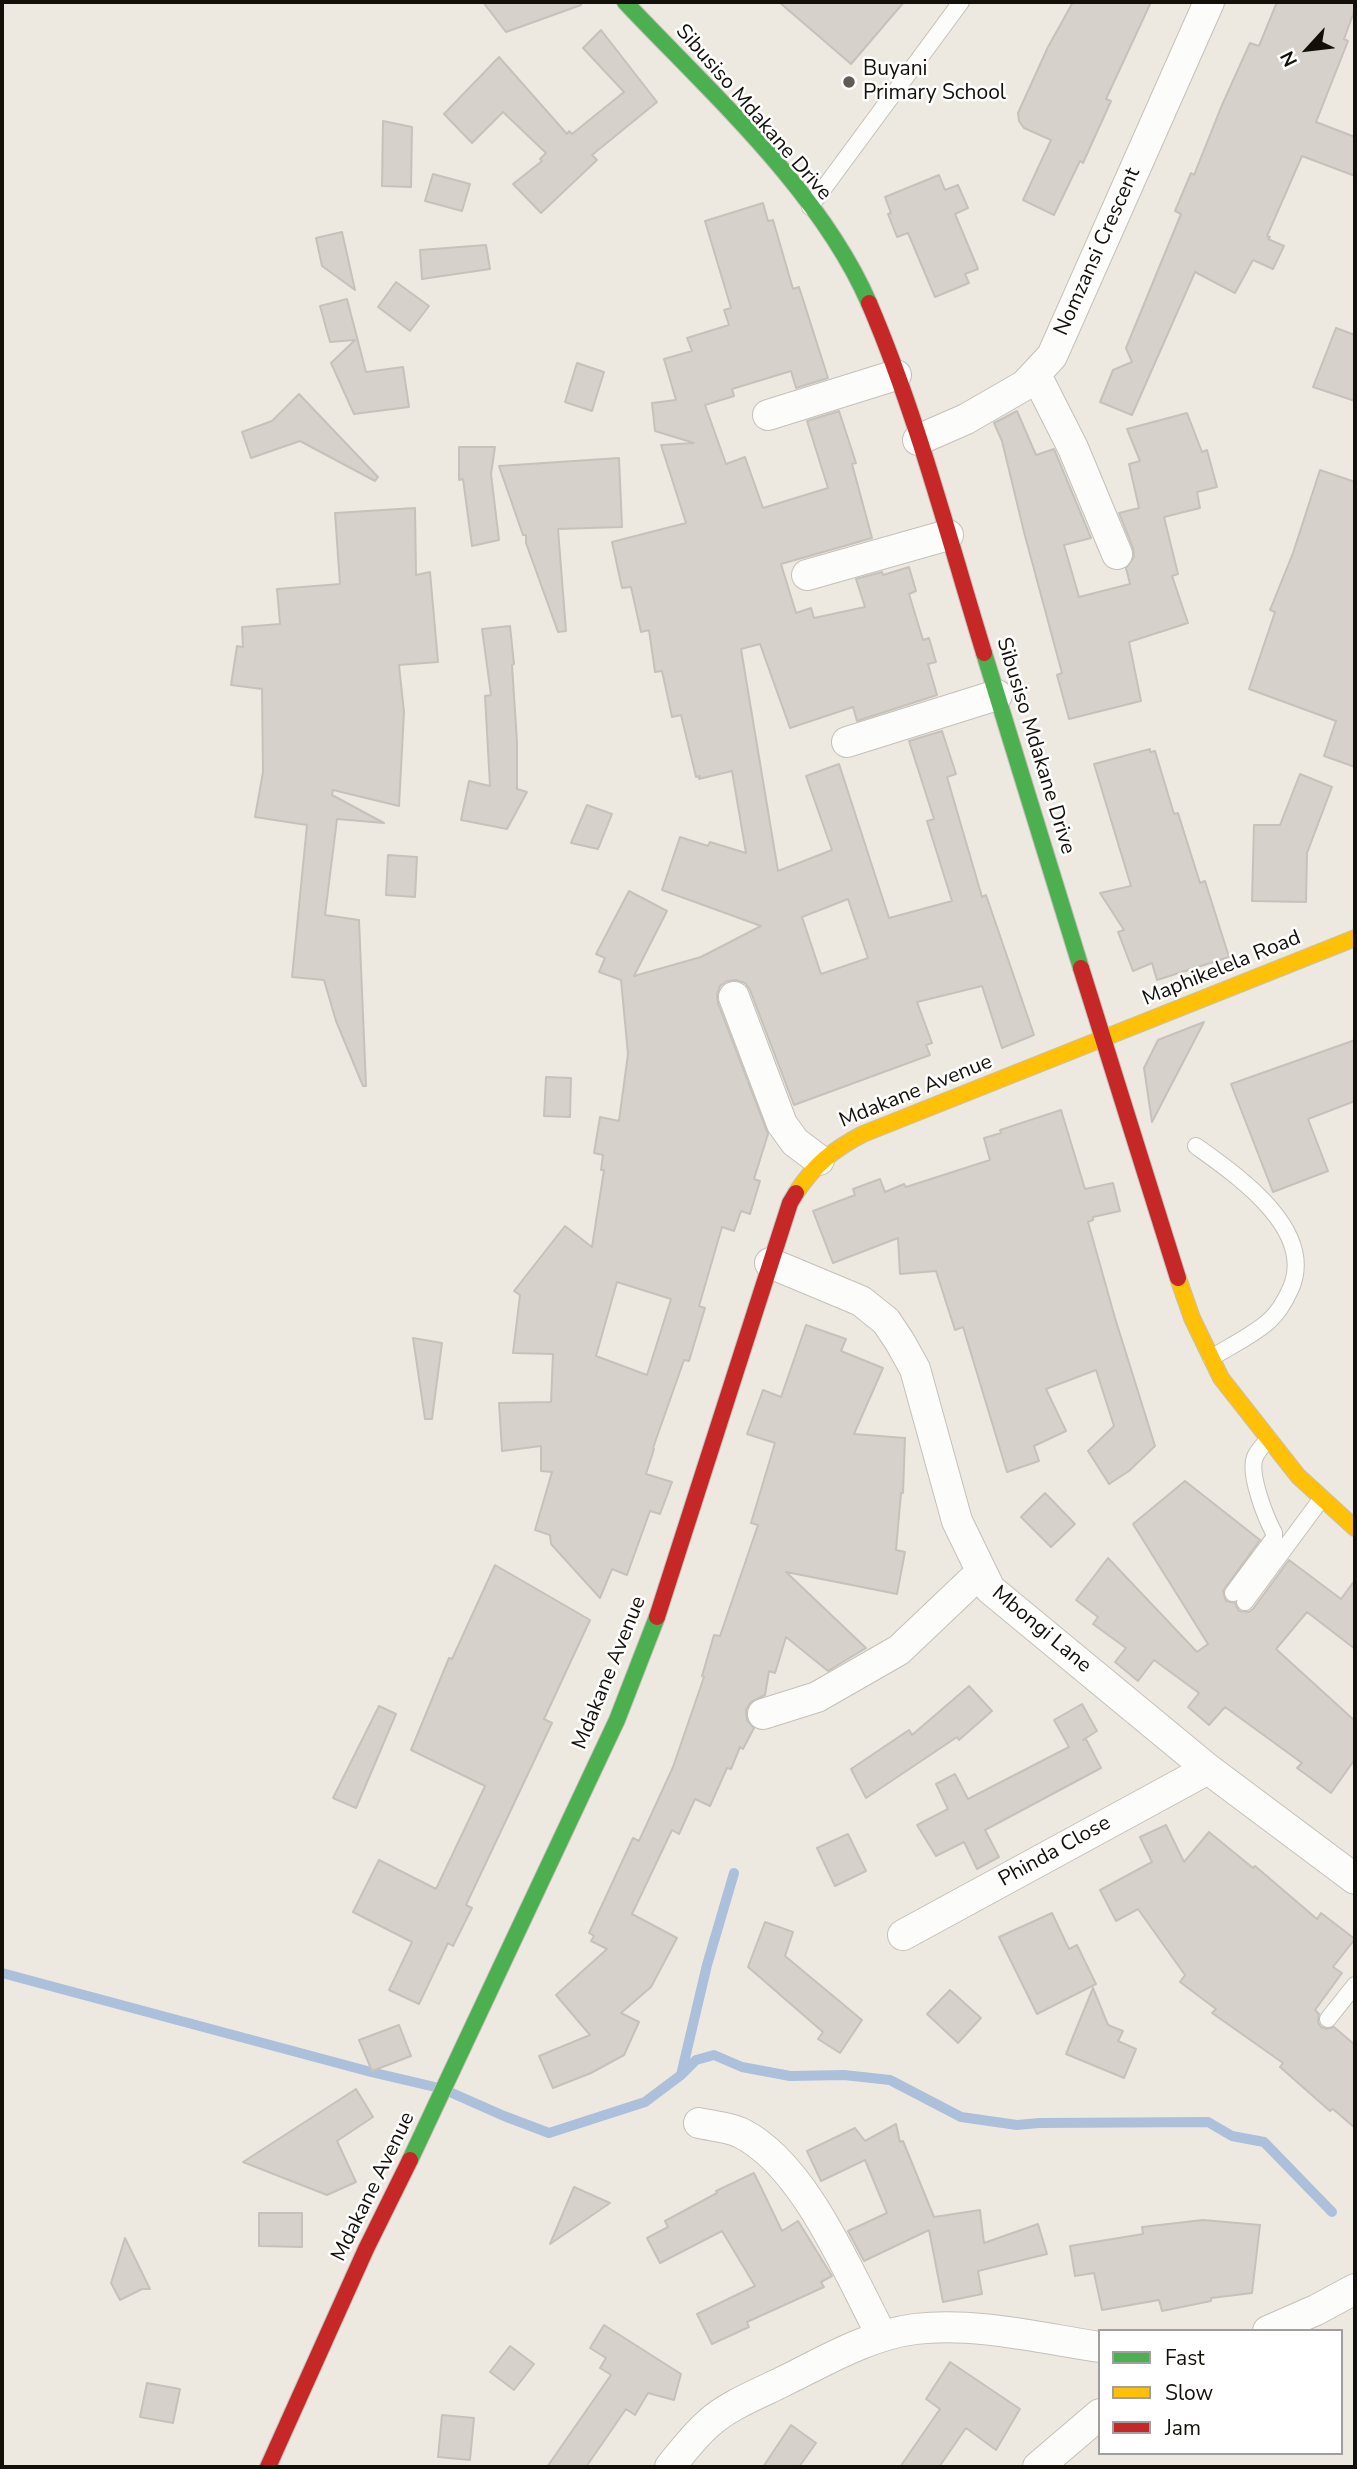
<!DOCTYPE html>
<style>
body{margin:0}
#map{position:relative;width:1357px;height:2469px;overflow:hidden;background:#eee9e0;font-family:"Nunito Sans",sans-serif}
canvas{display:block}
.frame{position:absolute;inset:0;border:4px solid #13100a;pointer-events:none}
.legend{position:absolute;left:1098px;top:2329px;width:245px;height:126px;box-sizing:border-box;background:#fff;border:2px solid #a19f9d;margin:0;padding:9px 12px;list-style:none;font-size:21px;color:#13100a}
.legend li{display:flex;align-items:center;gap:14px;height:35px}
.legend b{width:35px;border:2px solid #a19f9d}
.north{position:absolute;left:1273px;top:14px;width:70px;height:70px;-webkit-text-stroke:5px #fff;paint-order:stroke;rotate:243deg;font-size:19px;font-weight:700;line-height:28px;text-align:center;color:#13100a}
.north::after{content:'';display:block;margin:auto;width:24px;height:32px;background:#13100a;clip-path:polygon(50% 0,100% 100%,50% 72%,0 100%)}
</style>
<div id="map">
<canvas width="1357" height="2469"></canvas>
<div class="frame"></div>
<ul class="legend">
<li><b style="height:9px;background:#4caf50"></b>Fast</li>
<li><b style="height:9px;background:#ffc107"></b>Slow</li>
<li><b style="height:9px;background:#c62828"></b>Jam</li>
</ul>
<div class="north">N</div>
</div>
<script>
const context = document.querySelector('canvas').getContext('2d');
context.lineJoin = 'round';
function strokePath(path, color, width, dash) {
  context.strokeStyle = color;
  context.lineWidth = width;
  context.lineCap = dash ? 'butt' : 'round';
  context.setLineDash(dash || []);
  context.stroke(path);
}
function paint(path, color) {
  context.fillStyle = color;
  context.fill(path, 'evenodd');
}
function label(font, color, halo, rows, align = 'center') {
  context.font = font + ' "Nunito Sans",sans-serif';
  context.lineWidth = 5;
  context.setLineDash([]);
  context.textBaseline = 'middle';
  context.strokeStyle = halo;
  context.fillStyle = color;
  for (const [text, x, y, turn = 0] of rows) {
    context.save();
    context.translate(x, y);
    context.rotate((+turn || 0) * Math.PI / 180);
    context.textAlign = isNaN(turn) ? turn : align;
    if (halo) context.strokeText(text, 0, 0);
    context.fillText(text, 0, 0);
    context.restore();
  }
}
strokePath(new Path2D(`
 M2,1973L371,2072L435,2087
 M681,2075L707,1965L734,1873
 M452,2093L504,2116L549,2133L645,2102L681,2075L696,2060L714,2055L742,2067L790,2076L844,2075L890,2080L961,2117L1017,2125L1039,2123L1208,2122L1232,2136L1264,2142L1332,2212`), '#acc0dc', 10);
const building = new Path2D(`
 M483,2H581V5L506,32Z
 M779,2H904L851,64Z
 M1073,2H1151L1106,99L1111,101L1083,163L1080,161L1054,215L1023,200L1051,140L1024,128L1019,121L1018,113L1048,47Z
 M1277,2H1355V9L1344,39L1348,41L1316,122L1355,137V176L1302,156L1267,236L1270,237L1268,239L1284,246L1273,269L1253,260L1235,293L1195,272L1132,415L1100,402L1113,370L1132,362L1126,348L1181,214L1175,211L1191,173L1194,175L1222,105L1250,43L1259,46Z
 M601,30L657,102L592,155L597,160L541,213L513,184L542,161L540,159L546,153L503,112L472,143L444,114L499,57L567,134L569,131L572,134L624,92L583,48Z
 M383,121L412,127L411,187L382,186Z
 M433,174L470,184L462,211L425,201Z
 M939,175L945,190L958,185L968,208L955,214L978,269L965,274L969,283L935,297L908,233L897,237L888,214L891,213L885,197Z
 M763,203L768,221L773,220L793,289L799,287L828,378L796,388L791,371L732,389L734,396L705,405L726,464L745,457L763,508L828,488L807,421L839,411L856,463L852,464L872,538L781,564L796,613L811,608L814,618L865,607L856,579L882,572L883,575L909,567L916,591L909,594L923,640L929,638L936,662L928,664L937,695L857,721L853,707L790,728L760,644L741,649L778,871L832,850L806,776L839,764L889,918L952,901L927,821L934,819L909,741L942,731L956,774L947,777L982,897L986,895L1034,1035L1002,1048L982,986L917,1002L932,1043L926,1045L930,1055L794,1105L750,990L745,983L736,980L727,981L720,986L717,995L718,1003L768,1134L754,1179L760,1181L750,1214L741,1211L734,1231L722,1227L699,1306L705,1308L689,1361L684,1360L653,1448L654,1449L646,1474L672,1482L660,1514L650,1511L627,1575L612,1569L600,1598L551,1544L550,1535L535,1530L552,1472L541,1471V1446L502,1451L499,1403L551,1402L553,1354L513,1353L520,1295L514,1291L565,1226L592,1247L604,1170H601L603,1155L594,1153L600,1117L619,1121L628,1054L621,980L599,972L605,958L596,954L629,891L667,911L634,976L701,957L761,926L662,890L680,837L708,846L710,842L746,853L732,771L699,779L700,776L696,777L681,715L672,717L662,671L655,672L649,630L641,632L631,587L622,588L612,542L686,523L661,445L694,443L655,431L652,403L676,400L664,359L692,351L687,338L729,325L724,310L731,308L705,221ZM848,899L868,958L821,974L802,917ZM617,1282L671,1299L647,1375L596,1356Z
 M342,232L355,290L322,266L316,238Z
 M486,245L490,269L422,279L420,250Z
 M396,282L429,306L410,331L378,307Z
 M347,299L366,372L403,367L409,407L354,414L331,363L355,340L330,342L320,306Z
 M1336,328L1355,335V401L1313,387Z
 M577,363L604,372L592,411L565,402Z
 M299,394L378,477L375,481L300,441L251,458L242,432L272,421Z
 M1017,411L1036,455L1054,449L1091,538L1064,545L1079,597L1130,584L1126,568L1134,557L1133,548L1119,513L1139,508L1129,464L1140,461L1127,429L1187,413L1202,452L1207,450L1217,487L1197,492L1200,508L1164,517L1178,574L1172,576L1188,623L1129,642L1141,701L1069,719L1057,675L1062,673L1024,532L1002,441L994,423Z
 M459,447H495L491,474L499,540L472,546L463,479L459,480Z
 M619,458L622,527L558,529L566,631L558,632L526,543V535H523L499,466Z
 M1320,470L1355,482V767L1324,756L1336,721L1249,689L1275,612L1270,610L1293,553Z
 M415,508L416,575L430,572L438,662L399,665L404,712L399,806L333,790L332,795L384,823L337,819L325,915L359,920L366,1086H363L336,1021L324,980L292,977L307,825L255,817L263,772L262,689L231,685L237,646L243,647L242,627L280,624L277,589L340,584L335,513Z
 M510,626L514,664L512,665L517,742V789L527,792L507,829L461,820L469,781L490,786L485,696L491,695L482,629Z
 M1150,749V752L1155,751L1174,814L1178,813L1200,883L1205,881L1229,957L1157,980L1152,963L1133,971L1118,932L1124,930L1100,893L1131,886L1094,764Z
 M1300,774L1332,787L1307,853L1306,902L1252,901L1254,825H1280Z
 M587,805L612,814L598,849L571,843Z
 M388,855L417,857L415,897L386,895Z
 M1204,1022L1152,1122L1144,1068L1158,1040Z
 M1355,1040V1101L1308,1119L1328,1171L1273,1192L1231,1084Z
 M546,1077L571,1078L570,1117L544,1116Z
 M1061,1110L1085,1189L1113,1183L1120,1211L1093,1217V1220L1088,1222L1115,1318L1155,1446L1129,1471L1109,1484L1088,1451L1114,1426L1096,1370L1046,1389L1066,1431L1034,1446L1039,1461L1007,1472L963,1327L955,1330L936,1271L900,1274L898,1238L833,1263L813,1211L855,1195L853,1189L880,1179L885,1192L904,1184L906,1187L990,1160L984,1138L1001,1133L1000,1130Z
 M806,1325L846,1339L841,1351L883,1368L854,1434L905,1438L903,1493H901L896,1550L905,1552L897,1594L786,1572L866,1648L828,1671L786,1637L775,1673L769,1671L765,1695L751,1702L746,1710L747,1720L754,1728L743,1749L740,1747L731,1769L727,1768L710,1806L695,1799L679,1834L672,1830L632,1914L677,1938L651,1987L621,2013L639,2022L624,2055L591,2073L553,2088L539,2056L590,2035L556,1995L607,1949L591,1941L594,1936L589,1933L633,1838L639,1841L673,1767L704,1677L702,1676L714,1635L720,1636L758,1525L751,1523L775,1443L747,1434L763,1390L781,1397Z
 M413,1338L442,1343L432,1419H425Z
 M1185,1481L1260,1540L1223,1591L1226,1601L1235,1603L1239,1611L1249,1612L1253,1609L1289,1560L1341,1599L1355,1580V1649L1307,1612L1276,1649L1355,1721V1759L1331,1793L1297,1768L1302,1763L1225,1707L1209,1725L1188,1707L1199,1693L1154,1660L1138,1681L1115,1662L1126,1648L1093,1624L1098,1617L1076,1600L1108,1558L1197,1652L1208,1644L1133,1524Z
 M1045,1493L1075,1524L1051,1547L1021,1517Z
 M495,1565L590,1620L544,1719L552,1723L466,1905L472,1908L453,1946L448,1943L419,2004L389,1990L412,1942L353,1912L379,1860L436,1889L485,1786L411,1750L449,1658L452,1659Z
 M969,1686L992,1711L959,1740L957,1737L866,1798L851,1769L909,1730L912,1735Z
 M1082,1704L1097,1731L1083,1740L1086,1739L1101,1768L985,1830L999,1857L977,1869L964,1842L936,1856L917,1825L948,1809L936,1784L955,1774L968,1799L1069,1747L1054,1720Z
 M379,1706L396,1714L356,1808L333,1798Z
 M1166,1825L1184,1862L1209,1832L1253,1868L1255,1866L1317,1919L1321,1913L1355,1939L1333,1967L1342,1973L1315,2010L1319,2014L1318,2022L1321,2027L1327,2029L1334,2027L1355,2045V2128L1333,2109L1330,2111L1280,2067L1283,2063L1212,2013L1216,2009L1180,1982L1185,1975L1138,1909L1116,1921L1100,1890L1152,1862L1140,1837Z
 M848,1834L866,1871L835,1886L817,1848Z
 M1052,1913L1069,1949L1077,1945L1096,1984L1037,2014L999,1937Z
 M765,1922L793,1932L785,1956L862,2020L840,2053L818,2039L823,2032L748,1967Z
 M1093,1988L1108,2025L1123,2031L1118,2041L1136,2049L1124,2078L1066,2054Z
 M950,1990L981,2018L958,2043L927,2014Z
 M399,2025L411,2056L372,2071L359,2040Z
 M356,2089L373,2117L337,2141L356,2182L327,2195L243,2162Z
 M896,2124L900,2142L903,2141L934,2217L980,2210L984,2243L1038,2224L1047,2254L978,2271L982,2294L943,2302L929,2230L864,2261L848,2231L887,2213L865,2160L821,2181L807,2151L855,2128L865,2141Z
 M754,2173L782,2231L798,2221L832,2276L821,2282L824,2287L747,2322L749,2327L712,2344L697,2314L755,2286L722,2231L660,2263L647,2238L668,2227L665,2221L717,2193L716,2191Z
 M574,2187L610,2203L550,2244Z
 M259,2213H302V2247L259,2246Z
 M1203,2220L1260,2225L1252,2293L1211,2298V2301L1162,2311L1159,2300L1102,2310L1094,2273L1075,2276L1070,2246L1143,2234L1142,2227Z
 M125,2238L150,2289H142L120,2300L111,2283Z
 M604,2325L681,2374L674,2400L648,2393L635,2415L626,2409L586,2467H547L611,2375L600,2368L606,2358L590,2348Z
 M510,2346L534,2364L514,2390L490,2372Z
 M950,2362L1020,2409L996,2450L966,2428L939,2467H900L940,2409L926,2399Z
 M147,2383L180,2389L173,2423L140,2417Z
 M442,2415L474,2418L470,2460L438,2457Z
 M791,2425L816,2443L799,2467H763Z`);
paint(building, '#d6d1ca');
strokePath(building, '#c6c1bb', 2);
const lane = new Path2D(`
 M810,207L961,2
 M1196,1146C1236,1175 1316,1229 1291,1288C1286,1299 1280,1311 1270,1320C1254,1335 1230,1346 1211,1358
 M1233,1593L1274,1538V1533C1266,1518 1248,1474 1255,1457C1258,1450 1264,1444 1269,1439
 M1245,1602L1322,1498
 M1328,2019L1355,1985`);
const street = new Path2D(`
 M1036,375L1073,448L1117,554
 M768,415L896,375
 M918,440L966,419L1025,385L1052,356L1209,2
 M807,575L948,535
 M847,742L997,695
 M734,997L782,1124L795,1142L819,1160
 M770,1263L861,1301L886,1321L900,1342L915,1369L957,1521L990,1589L1208,1769L1355,1879
 M763,1714L817,1697L899,1650L980,1573
 M903,1935L1208,1769
 M699,2123C712,2126 729,2127 741,2133C805,2165 849,2274 882,2336
 M1268,2331L1316,2310L1355,2289
 M670,2467C682,2452 694,2436 709,2423C729,2405 758,2394 782,2382C825,2361 868,2335 915,2329C976,2322 1040,2338 1100,2347
 M1038,2467L1100,2414`);
const fast = new Path2D(`
 M625,2C709,91 820,190 869,303
 M984,653L1081,968
 M410,2160L617,1720L657,1617`);
const slow = new Path2D(`
 M796,1193C814,1165 834,1149 863,1134L1355,938
 M1178,1278L1192,1318L1221,1378L1298,1476L1355,1528`);
const jam = new Path2D(`
 M869,303C917,415 948,536 984,653
 M1081,968L1178,1278
 M657,1617L790,1203L796,1193
 M268,2467L366,2249L410,2160`);
strokePath(lane, '#c4c0b9', 18);
strokePath(street, '#c4c0b9', 32);
strokePath(fast, '#c4c0b9', 18);
strokePath(slow, '#c4c0b9', 18);
strokePath(jam, '#c4c0b9', 18);
strokePath(lane, '#fcfcfa', 16);
strokePath(street, '#fcfcfa', 30);
strokePath(fast, '#4caf50', 16);
strokePath(slow, '#ffc107', 16);
strokePath(jam, '#c62828', 16);
for (const [x, y, r, color] of [
 [849,82,7,"#605c55"]
]) {
  const dot = new Path2D();
  dot.arc(x, y, r, 0, 2 * Math.PI);
  context.fillStyle = color;
  context.fill(dot);
  strokePath(dot, '#fff', 2.5);
}
label('21px', '#13100a', '#fff', [
 ["Buyani",863,70],
 ["Primary School",863,94]
], 'left');
label('21px', '#13100a', '#fff', [
 ["Sibusiso Mdakane Drive",753,113,49],
 ["Nomzansi Crescent",1098,252,-66],
 ["Sibusiso Mdakane Drive",1035,746,73],
 ["Maphikelela Road",1222,969,-22],
 ["Mdakane Avenue",916,1092,-22],
 ["Mbongi Lane",1041,1630,40],
 ["Mdakane Avenue",610,1673,-68],
 ["Phinda Close",1055,1852,-29],
 ["Mdakane Avenue",374,2187,-64]
]);
</script>
